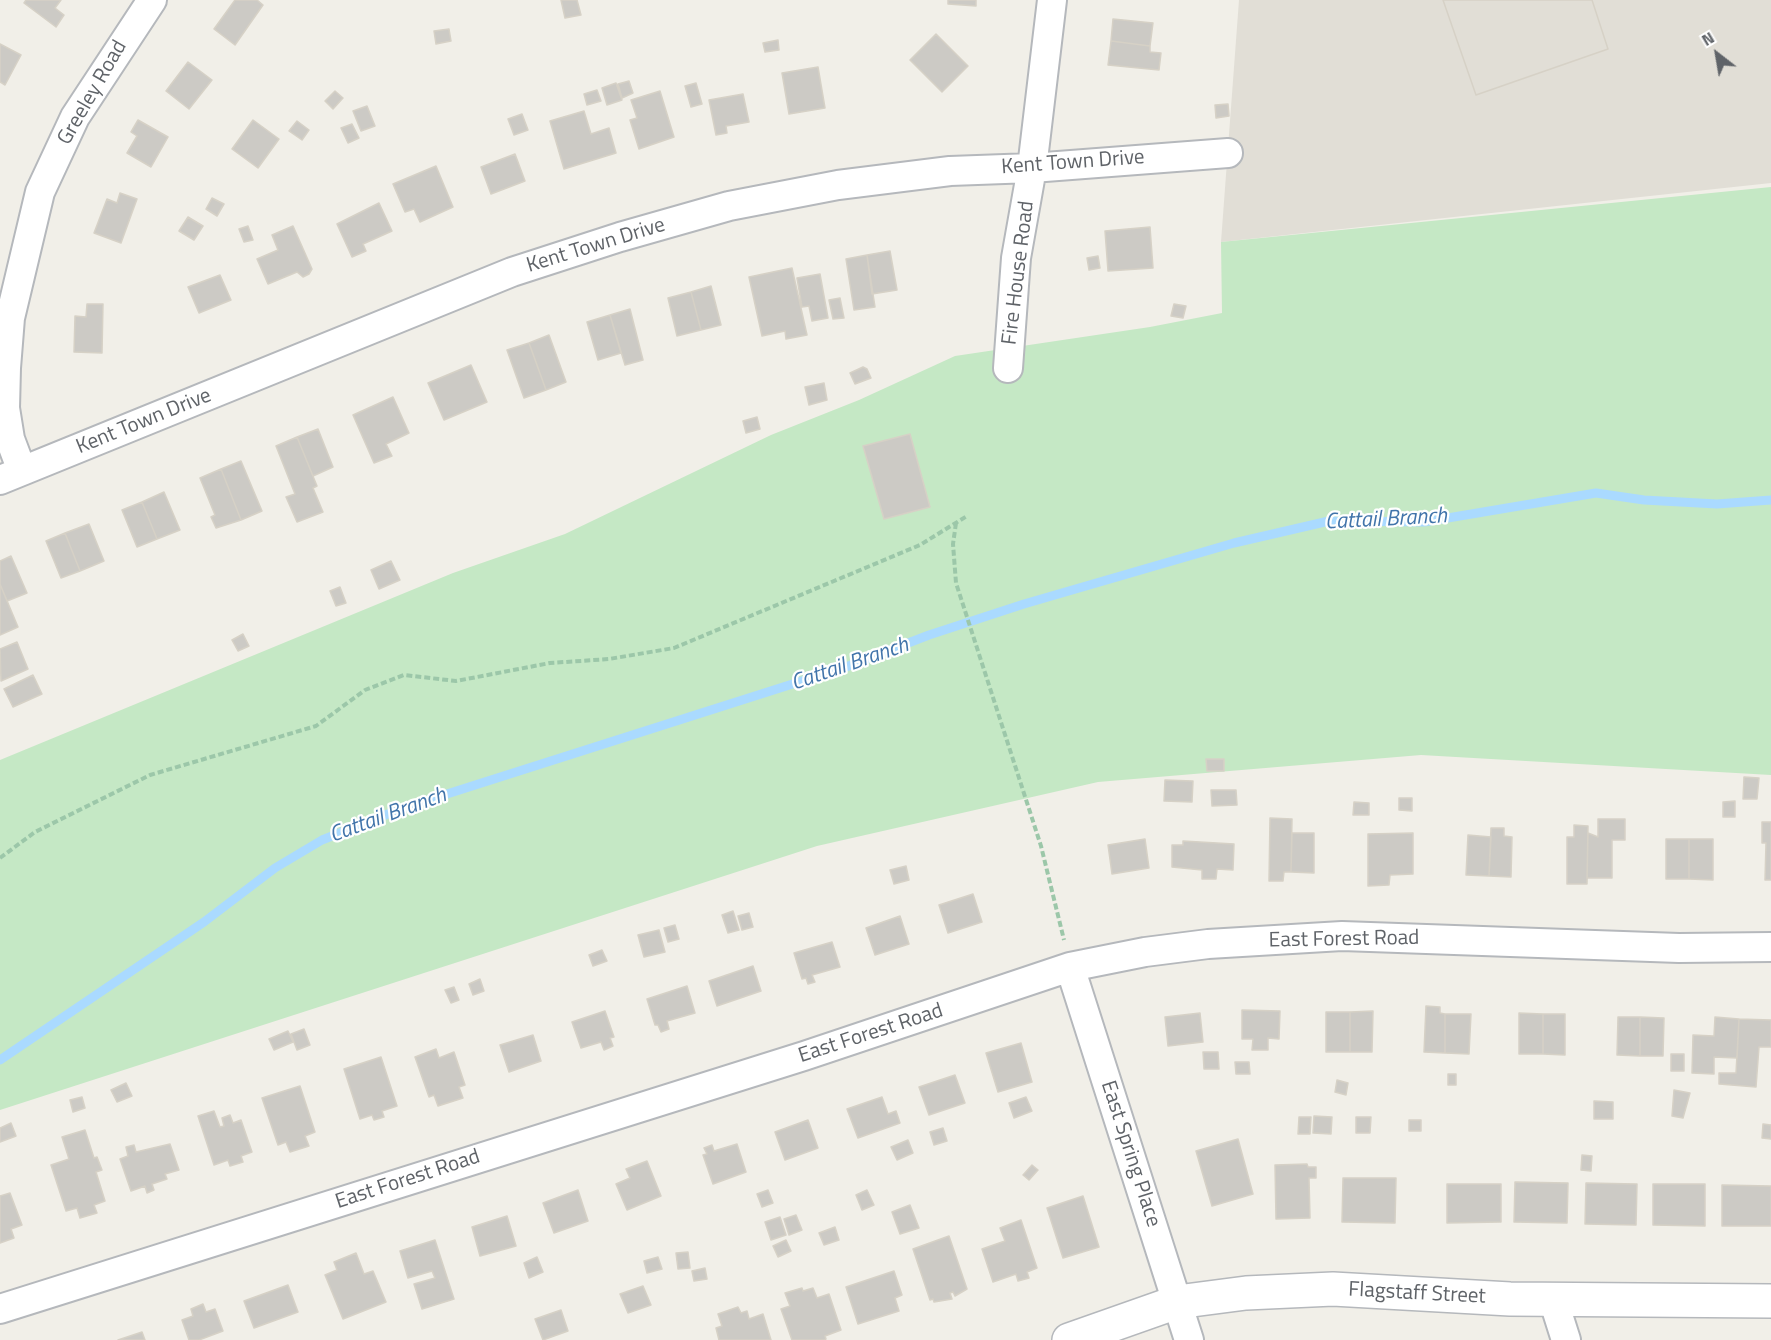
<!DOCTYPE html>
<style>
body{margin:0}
#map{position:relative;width:1771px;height:1340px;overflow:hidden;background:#f1efe8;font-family:"Titillium Web",sans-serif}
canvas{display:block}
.north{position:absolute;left:1687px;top:24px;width:60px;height:60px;-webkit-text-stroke:4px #fff;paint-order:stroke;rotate:329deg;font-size:16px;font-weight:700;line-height:24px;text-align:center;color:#5f6368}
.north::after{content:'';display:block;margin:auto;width:21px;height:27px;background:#5f6368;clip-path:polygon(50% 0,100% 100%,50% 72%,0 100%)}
</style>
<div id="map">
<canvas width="1771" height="1340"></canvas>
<div class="north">N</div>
</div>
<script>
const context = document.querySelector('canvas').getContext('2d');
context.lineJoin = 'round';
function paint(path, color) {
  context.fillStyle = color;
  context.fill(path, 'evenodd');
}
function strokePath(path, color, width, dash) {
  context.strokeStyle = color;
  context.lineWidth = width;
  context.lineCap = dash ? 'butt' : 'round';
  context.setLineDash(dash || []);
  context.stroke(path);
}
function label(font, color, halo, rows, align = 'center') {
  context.font = font + ' "Titillium Web",sans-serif';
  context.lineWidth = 4.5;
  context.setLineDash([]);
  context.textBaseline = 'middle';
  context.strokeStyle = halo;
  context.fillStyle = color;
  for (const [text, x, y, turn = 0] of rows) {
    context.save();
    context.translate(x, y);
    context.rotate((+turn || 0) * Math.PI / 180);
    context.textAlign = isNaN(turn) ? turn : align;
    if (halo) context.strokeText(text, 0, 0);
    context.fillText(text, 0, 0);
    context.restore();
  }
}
paint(new Path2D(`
 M1239,0H1771V183L1221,242Z`), '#e1ded6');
paint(new Path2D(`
 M1771,187V775L1421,755L1098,782L817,846L0,1110V760L453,573L565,534L771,435L859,400L955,356L1150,327L1222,313L1221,242Z`), '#c5e8c5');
strokePath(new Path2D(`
 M0,1060L204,922L275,868L322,840L403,808L846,667L929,635L1024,604L1234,543L1329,521L1424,522L1596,493L1644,500L1717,504L1771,500`), '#aadaff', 9);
const building = new Path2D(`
 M26,0H61L55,8L64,15L56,27L24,3Z
 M235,0H257L263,5L235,45L214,29Z
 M561,0H577L581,15L565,18Z
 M948,0H976V6L948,4Z
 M1443,0H1592L1608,49L1476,95Z
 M1443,0H1592L1608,49L1476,95Z
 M1113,19L1153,23L1150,46L1111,41Z
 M449,29L451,41L436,44L434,31Z
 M936,34L968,66L942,92L910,60Z
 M778,40L779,50L765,52L763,43Z
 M1111,41L1150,46V52L1161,53L1159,70L1108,65Z
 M0,44L21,55L5,85L0,82Z
 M188,62L212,80L189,109L166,91Z
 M818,67L825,108L789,114L782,73Z
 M629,81L633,93L622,98L618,84Z
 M616,83L622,100L607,105L602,88Z
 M696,83L702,104L691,107L685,86Z
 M597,90L601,101L587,105L584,94Z
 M335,91L343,98L333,109L325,101Z
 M660,91L674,137L639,149L630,120L637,118L631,100Z
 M743,94L749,122L726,126L727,133L716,135L709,100Z
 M1228,104L1229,116L1216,118L1215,105Z
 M367,106L375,126L361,131L353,111Z
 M584,111L591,134L609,128L616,153L564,169L550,121Z
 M522,114L528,130L514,135L508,119Z
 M138,120L168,137L151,167L127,153L137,136L131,132Z
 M253,120L279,139L258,168L232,149Z
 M297,121L309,130L302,140L289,131Z
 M352,124L359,138L348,143L341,128Z
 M515,154L525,181L491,194L481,167Z
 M436,166L453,207L420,222L414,209L405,212L393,184Z
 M120,193L137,199L121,243L94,233L107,199L117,203Z
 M212,198L224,204L217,216L206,209Z
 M379,203L392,231L363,244L366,251L352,257L337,224Z
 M188,217L203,226L194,240L179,231Z
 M248,226L253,240L244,242L239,229Z
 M293,226L312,269L309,274L303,277L297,272L268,284L257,259L278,250L272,235Z
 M1150,227L1153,268L1108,271L1105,231Z
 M890,251L897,290L872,294L867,255Z
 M867,255L875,307L854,310L846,259Z
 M1098,256L1100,268L1089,270L1087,258Z
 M792,268L807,335L786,339L785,331L762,336L749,277Z
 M820,274L828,318L812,321L809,306L802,307L797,278Z
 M220,275L231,300L199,313L188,287Z
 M711,286L721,325L701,330L691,292Z
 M691,292L701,330L677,336L668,298Z
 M840,298L844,318L833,319L829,300Z
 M87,304H103L102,353L74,352L75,316L86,317Z
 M1174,304L1186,306L1183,318L1171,316Z
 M630,309L643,360L625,365L610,315Z
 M610,315L621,353L598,360L587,322Z
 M549,335L566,382L546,390L529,343Z
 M529,343L546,390L524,398L507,350Z
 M471,365L487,402L444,420L428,383Z
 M863,367L867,369L871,378L855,384L850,373Z
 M824,383L827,400L809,405L805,387Z
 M393,397L409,433L386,444L392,456L374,463L353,415Z
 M757,417L760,429L746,433L743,421Z
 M318,429L333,467L313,476L297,437Z
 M910,434L930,507L884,519L863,446Z
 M297,437L317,486L313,488L323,512L297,522L286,497L295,494L276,446Z
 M241,461L262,511L241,520L221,469Z
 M221,469L241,520L216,528L211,517L215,515L200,478Z
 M164,492L180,530L157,539L142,502Z
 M142,502L157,539L137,547L122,510Z
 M89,524L104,561L80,571L65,533Z
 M65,533L80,571L61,578L46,541Z
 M11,556L27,593L7,601L0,584V561Z
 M391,561L400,580L379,589L371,570Z
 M0,584L18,627L0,635Z
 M340,587L346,603L336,606L330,591Z
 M243,634L249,646L238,651L232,640Z
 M17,642L28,669L1,681L0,649Z
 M33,675L42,694L13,707L4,689Z
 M1206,759H1224V771H1207Z
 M1744,777L1759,778L1757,799H1743Z
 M1165,780L1193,781L1192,802L1164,801Z
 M1211,790H1236L1237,805L1212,806Z
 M1399,798H1412V811L1399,810Z
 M1735,801V817H1723V802Z
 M1354,802L1369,803V815H1353Z
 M1270,818L1292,819L1291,872H1284L1283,881H1269Z
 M1598,819H1625V840H1612V878H1587L1588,833L1598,837Z
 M1762,822H1771V880H1765L1766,843H1762Z
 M1574,825L1588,826L1587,884H1567V837H1574Z
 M1491,828H1504V836L1512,837L1511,877L1489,876Z
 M1292,833H1314V873L1291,872Z
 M1413,833V874L1390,875L1389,885L1368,886V834Z
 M1468,835L1491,837L1489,876L1466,875Z
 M1145,839L1149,868L1112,874L1108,845Z
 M1666,839H1689V879H1666Z
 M1689,839H1713V880L1689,879Z
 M1183,841L1234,844L1233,870L1217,869L1216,879H1202V870L1172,867V845H1183Z
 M906,866L909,880L894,884L890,870Z
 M973,894L982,922L948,933L939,905Z
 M733,911L739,930L728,933L722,915Z
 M749,913L753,927L742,930L738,916Z
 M900,916L909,944L875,955L866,928Z
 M675,925L679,939L668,942L664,928Z
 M659,930L665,952L644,957L638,935Z
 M832,942L840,967L812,975L815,982L808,984L806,978L802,979L794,953Z
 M602,950L607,961L593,966L589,955Z
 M753,966L761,991L717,1006L709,981Z
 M480,979L484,991L473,995L469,984Z
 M687,986L695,1013L667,1021L669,1029L661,1032L658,1025H655L647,999Z
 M454,987L459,1000L451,1003L445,990Z
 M1426,1006L1440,1007V1013L1445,1014V1053L1424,1052Z
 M1242,1010L1280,1011L1279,1039L1268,1038V1050H1252L1253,1039H1242Z
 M605,1011L614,1037L610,1038L613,1046L604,1050L601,1042L581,1048L572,1022Z
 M1373,1011L1372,1052H1350V1012Z
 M1326,1012H1350V1052H1326Z
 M1200,1013L1203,1042L1168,1046L1165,1017Z
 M1519,1013L1543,1014V1054H1519Z
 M1445,1014H1471L1469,1054L1445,1053Z
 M1543,1014H1565V1055L1543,1054Z
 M1618,1017H1640V1056L1617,1055Z
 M1640,1017L1664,1018L1663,1056H1640Z
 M1715,1017L1739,1019L1737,1058L1714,1057V1074L1692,1073L1693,1035L1714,1036Z
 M1739,1019L1771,1020V1047H1759L1756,1087L1719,1084V1073H1736Z
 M304,1029L310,1045L297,1050L291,1034Z
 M288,1031L293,1042L274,1050L269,1039Z
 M533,1035L541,1061L509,1072L500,1045Z
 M1021,1043L1032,1082L998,1092L986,1053Z
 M436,1049L439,1058L454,1052L465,1085L459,1087L463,1098L438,1106L434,1095L429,1097L415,1057Z
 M1203,1052H1218L1219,1069H1204Z
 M1671,1054H1684V1071H1671Z
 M381,1057L397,1106L382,1111L384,1117L374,1120L372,1115L360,1119L344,1069Z
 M1235,1062H1249L1250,1074H1236Z
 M1448,1074H1456V1085H1448Z
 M955,1075L965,1103L929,1115L919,1087Z
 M1337,1080L1348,1083L1346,1095L1335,1092Z
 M126,1083L132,1096L117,1102L111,1090Z
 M300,1086L315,1132L305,1136L309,1146L290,1152L286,1142L278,1145L262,1098Z
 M1674,1090L1690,1093L1683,1118L1672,1116Z
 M82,1097L85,1108L73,1112L70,1100Z
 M882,1097L888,1114L896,1111L900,1123L858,1138L847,1109Z
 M1026,1097L1032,1111L1014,1118L1009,1103Z
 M1594,1101L1613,1102V1119H1594Z
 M214,1111L220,1127L224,1126L222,1118L230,1115L233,1123L241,1120L252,1152L241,1156L243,1162L230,1166L228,1160L214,1165L198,1116Z
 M1314,1116L1332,1117L1331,1134L1313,1133Z
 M1299,1117H1311L1310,1134H1298Z
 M1356,1117H1371L1370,1133H1356Z
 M808,1120L818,1148L785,1160L775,1132Z
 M1409,1120H1421V1131H1409Z
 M11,1123L16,1136L0,1142V1128Z
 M1763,1124L1771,1125V1139L1762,1138Z
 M943,1128L947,1141L934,1145L930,1132Z
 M85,1130L94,1158L97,1157L102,1170L96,1172L105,1201L94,1205L97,1213L80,1218L77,1208L66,1211L51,1165L69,1159L62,1137Z
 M1238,1139L1253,1194L1212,1206L1196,1151Z
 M908,1140L913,1153L897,1160L891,1147Z
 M170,1144L179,1170L165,1174L167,1179L152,1184L154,1190L147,1193L145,1186L131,1191L120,1159L128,1156L126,1147L134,1145L136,1152Z
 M737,1144L746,1172L713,1184L703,1155L707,1154L704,1148L712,1145L714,1151Z
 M1582,1155L1592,1156L1591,1171L1581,1170Z
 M647,1161L661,1196L627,1210L616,1184L630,1178L626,1169Z
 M1307,1164L1308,1167H1316V1178H1309L1310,1218L1276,1219L1275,1165Z
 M1032,1165L1038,1170L1029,1180L1023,1175Z
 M1343,1178H1396L1395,1223L1342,1222Z
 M1515,1182L1568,1183L1567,1223L1514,1222Z
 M1586,1183L1637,1184L1636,1225L1585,1224Z
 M1447,1184H1501V1222L1447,1223Z
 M1653,1184H1705V1226L1653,1225Z
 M1722,1185L1771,1186V1226H1722Z
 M578,1190L588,1221L554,1233L543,1203Z
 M768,1190L773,1203L762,1207L757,1194Z
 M867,1190L874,1205L862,1210L856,1195Z
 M10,1193L22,1225L11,1229L14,1238L0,1243V1196Z
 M1083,1196L1099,1247L1063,1258L1047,1208Z
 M910,1205L919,1228L900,1234L892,1212Z
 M796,1215L802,1230L789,1235L784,1219Z
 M507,1216L516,1246L480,1256L472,1227Z
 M780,1217L786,1235L771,1240L765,1222Z
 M1021,1220L1037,1268L1027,1272L1029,1278L1018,1281L1016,1274L993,1282L982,1249L1005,1241L1000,1228Z
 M835,1227L839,1240L824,1245L819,1233Z
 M949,1236L967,1289L955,1296L953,1292L950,1293L952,1299L934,1302L933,1299L930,1300L913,1249Z
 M435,1240L454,1299L422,1309L414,1284L435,1278L432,1271L408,1278L400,1251Z
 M786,1240L791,1251L778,1257L773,1246Z
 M688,1252L690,1268L678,1269L676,1253Z
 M356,1253L364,1274L373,1271L386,1302L343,1319L325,1275L337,1270L334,1262Z
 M537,1257L543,1272L529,1278L524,1263Z
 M658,1257L662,1269L647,1273L644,1261Z
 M705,1268L707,1279L694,1281L692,1271Z
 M894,1271L902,1295L895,1298L899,1311L858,1324L846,1287Z
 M288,1285L298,1312L254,1328L244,1301Z
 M643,1286L651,1305L628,1313L620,1294Z
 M802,1288L803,1291L813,1288L817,1298L829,1294L841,1330L825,1336L826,1339L824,1340H792L781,1309L790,1306L785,1293Z
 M203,1304L206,1312L215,1309L223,1331L199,1340H189L182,1320L193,1316L191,1309Z
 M738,1307L741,1313L747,1311L749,1319L763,1314L771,1340H719L716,1328L722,1326L718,1314Z
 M561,1310L568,1331L543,1340L535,1319Z
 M142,1332L145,1340H118Z`);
paint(building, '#cccac5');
strokePath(building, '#d6d1c6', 1.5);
const minor = new Path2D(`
 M1008,368L1016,258L1032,168L1052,0
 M22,471L10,439L5,408L6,368L10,318L40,192L75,117L152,0
 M0,480L512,272L620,237L729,206L838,185L950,171L1032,168L1228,153
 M1070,967L1189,1340
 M1553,1299L1566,1340
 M0,1309L804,1056L1070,967L1145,952L1208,944L1342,936L1679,948L1771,947`);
const tertiary = new Path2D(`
 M1069,1340L1177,1302L1246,1293L1333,1289L1510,1299L1771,1301`);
strokePath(minor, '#b5b8bc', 32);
strokePath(tertiary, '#b5b8bc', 36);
strokePath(new Path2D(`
 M956,523L953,544L956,583L1041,846L1064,940
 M0,858L35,832L150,775L316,726L365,690L404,675L456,681L550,663L609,659L674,648L920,545L967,516`), '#9cc7a9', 4, [6, 3]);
strokePath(minor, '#fff', 28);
strokePath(tertiary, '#fff', 33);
label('21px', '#5f6368', '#fff', [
 ["Greeley Road",93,93,-60],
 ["Kent Town Drive",1073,163,-4],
 ["Kent Town Drive",596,246,-17],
 ["Fire House Road",1019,273,-83],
 ["Kent Town Drive",144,422,-22],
 ["East Forest Road",1344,940,-1],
 ["East Forest Road",871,1034,-18],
 ["East Spring Place",1130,1154,72],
 ["East Forest Road",408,1180,-18],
 ["Flagstaff Street",1417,1294,3]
]);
label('italic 22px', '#4174aa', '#fff', [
 ["Cattail Branch",1386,520,-3],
 ["Cattail Branch",850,665,-19],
 ["Cattail Branch",388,816,-20]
]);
</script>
